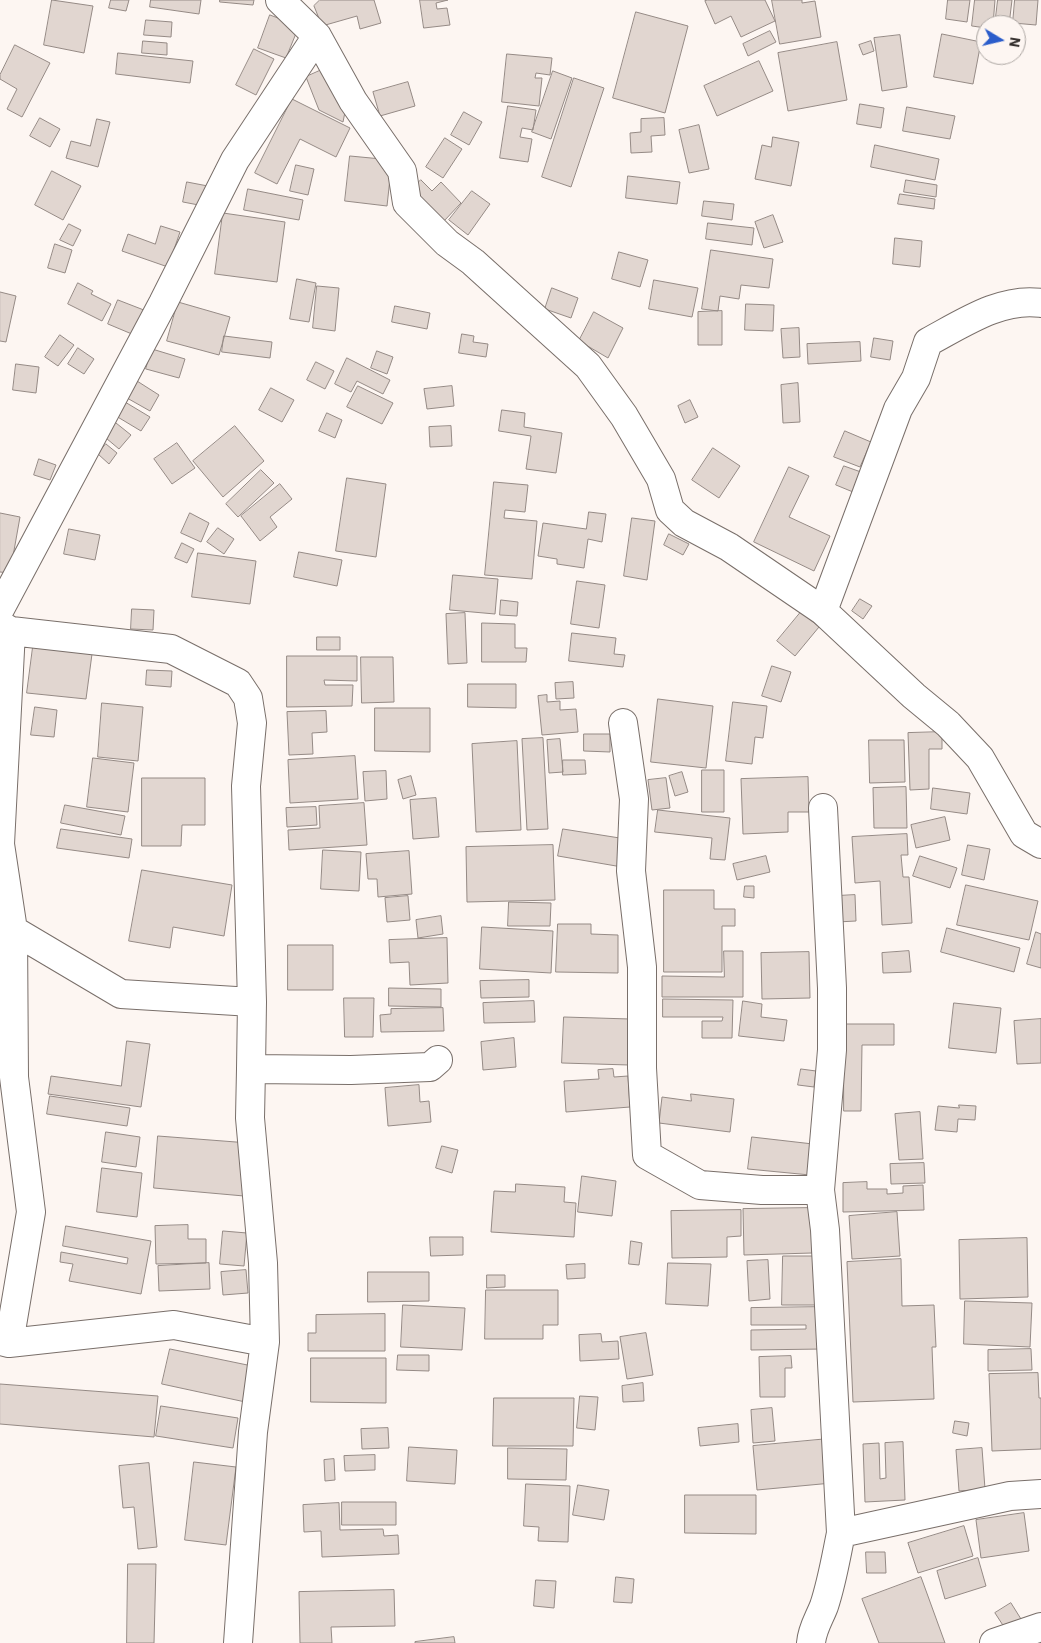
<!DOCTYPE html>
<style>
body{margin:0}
#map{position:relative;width:1041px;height:1643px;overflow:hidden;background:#fdf6f2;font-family:"IBM Plex Sans",sans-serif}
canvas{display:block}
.north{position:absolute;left:976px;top:15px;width:50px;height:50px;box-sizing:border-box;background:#fdf6f2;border:1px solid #aca6a2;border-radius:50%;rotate:99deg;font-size:14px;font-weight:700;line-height:20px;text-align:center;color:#322d2b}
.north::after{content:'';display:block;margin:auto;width:18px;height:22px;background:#2b5dcb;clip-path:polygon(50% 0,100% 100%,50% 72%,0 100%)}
</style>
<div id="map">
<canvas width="1041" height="1643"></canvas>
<div class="north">N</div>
</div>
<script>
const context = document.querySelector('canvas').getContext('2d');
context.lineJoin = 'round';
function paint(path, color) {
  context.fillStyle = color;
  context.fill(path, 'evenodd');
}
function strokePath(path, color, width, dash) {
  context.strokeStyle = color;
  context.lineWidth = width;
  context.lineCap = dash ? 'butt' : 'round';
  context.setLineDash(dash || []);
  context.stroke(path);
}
const building = new Path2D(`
 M52,0L93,6L84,53L44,45Z
 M111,0H129L126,11L109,8Z
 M151,0H201L199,14L150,7Z
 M220,0H254L253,5L220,2Z
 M320,0H374L381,23L360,29L357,16L322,26L314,6Z
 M420,0H448L436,3L437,9L447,8L450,25L424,28Z
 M708,0H765L775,21L741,37L731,16L715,24L705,1Z
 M772,0H802V3L815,1L821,37L780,44Z
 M948,0H970L967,22L946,19Z
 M975,0H995L993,25H986V28L972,26Z
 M998,0H1012L1009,25H995Z
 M1015,0H1038L1036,25L1013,23Z
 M636,12L688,26L665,113L613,98Z
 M270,15L299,26L286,58L258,48Z
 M146,20L172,22L171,37L144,35Z
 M770,31L776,42L748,56L743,44Z
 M942,34L981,42L973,84L934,77Z
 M900,35L907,87L882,91L874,38Z
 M143,41L167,43V55L142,53Z
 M871,41L874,51L863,55L859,45Z
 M837,42L847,100L788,111L778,53Z
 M15,45L50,63L22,117L7,109L17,89L0,79V75Z
 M254,49L274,59L256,95L236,85Z
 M118,53L193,61L190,83L116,74Z
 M507,54L552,58L550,75L536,73L535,78H542L539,106L502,102Z
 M759,61L773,91L717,116L704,86Z
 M326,68L346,107L343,122L319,110L306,77Z
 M553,71L572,78L551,139L532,132Z
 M574,78L604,88L571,187L542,177Z
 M408,82L415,106L380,116L373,92Z
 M292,99L350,128L336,157L300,139L277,184L255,173Z
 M860,104L884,108L881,128L857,124Z
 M508,106L536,110L533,130L522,128L520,137L532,139L528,162L500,158Z
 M907,107L955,116L950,139L903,131Z
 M464,112L482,122L469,145L451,135Z
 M40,118L60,129L50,147L30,136Z
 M664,118L665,135L651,136L652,152L631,153L630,133L641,132V119Z
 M97,119L110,122L98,167L66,158L71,141L90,146Z
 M699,125L709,169L689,173L679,130Z
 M773,137L799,142L791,186L755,179L762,145L771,147Z
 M445,138L462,149L443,178L426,167Z
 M875,145L939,159L935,180L871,167Z
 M350,156L392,160L387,206L345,201Z
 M296,165L314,169L308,195L290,191Z
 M52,171L81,186L63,220L35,205Z
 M628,176L680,182L677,204L626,198Z
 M421,180L432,191L441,182L461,203L444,221L412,189Z
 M906,180L937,185L936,197L904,192Z
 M187,182L213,187L209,207L183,202Z
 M248,189L303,200L299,220L244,210Z
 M472,191L490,204L468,235L449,220Z
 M900,194L935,199L934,209L898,204Z
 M704,201L734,204L732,220L702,216Z
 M223,213L285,222L277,282L215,274Z
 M773,215L783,242L764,248L755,222Z
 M708,223L754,228L752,245L706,239Z
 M69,224L81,230L73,246L60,240Z
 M161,226L180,232L168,267L122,251L128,234L155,244Z
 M895,238L922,241L920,267L893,264Z
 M55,244L72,250L65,273L48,268Z
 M711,250L773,259L769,288L741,285L739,299L720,296L718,311L702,309Z
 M619,252L648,260L640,287L612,279Z
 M297,279L316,283L309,322L290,319Z
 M654,280L698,288L692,317L649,309Z
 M78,283L93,291L91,294L111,304L102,321L68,304Z
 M317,286L339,288L335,331L313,328Z
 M552,288L578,298L571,318L545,309Z
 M0,292L16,296L6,342L0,341Z
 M118,300L149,312L139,337L108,324Z
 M178,302L230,317L219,355L167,341Z
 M746,304L774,305L773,331L745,330Z
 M395,306L430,313L427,329L392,322Z
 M722,311V345H698V312Z
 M594,312L623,328L608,358L579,341Z
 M799,328L800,357L783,358L781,329Z
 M462,334L474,336L473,342L488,344L486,357L459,353Z
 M60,335L74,345L58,366L45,357Z
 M224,336L272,342L270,358L222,352Z
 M874,338L893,341L890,360L871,357Z
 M860,342L861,361L808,364L807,344Z
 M78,348L94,359L84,374L68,364Z
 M152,349L185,359L179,378L146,369Z
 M377,351L393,357L387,374L371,368Z
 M347,358L390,380L383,394L357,381L351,392L335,384Z
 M316,362L334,371L325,389L307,380Z
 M16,364L39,367L36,393L13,390Z
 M137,381L159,395L150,411L127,398Z
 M798,383L800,422L783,423L781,385Z
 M358,386L393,403L382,424L347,407Z
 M452,386L454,406L427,409L424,389Z
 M271,388L294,400L282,422L259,410Z
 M120,399L150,417L141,431L111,413Z
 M690,400L698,417L685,423L678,406Z
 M502,410L525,413L524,427L562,433L556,473L526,469L531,436L499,431Z
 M327,413L342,420L335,438L319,431Z
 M111,419L131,435L119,449L100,433Z
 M235,426L264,461L223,497L193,461Z
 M451,426L452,446L430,447L429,427Z
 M845,431L871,442L860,467L834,457Z
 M177,443L195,468L172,484L154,459Z
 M106,444L117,453L109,464L98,454Z
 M713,448L740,466L719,498L692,480Z
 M39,459L56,465L50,480L34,475Z
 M844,466L861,472L853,492L836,485Z
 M789,467L809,476L789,517L830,536L814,571L754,542Z
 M261,470L274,483L238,517L226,504Z
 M347,478L386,484L376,557L336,551Z
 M494,482L528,485L525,512L505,510L504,518L537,521L532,579L485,575Z
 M280,484L292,499L270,517L277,527L260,541L241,516Z
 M589,512L606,514L602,542L588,539L584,568L557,564V559L538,556L543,523L586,529Z
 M0,513L20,517L10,573L0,572Z
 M190,513L209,523L201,542L181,533Z
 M632,518L655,521L647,580L624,576Z
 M218,528L234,539L224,554L207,542Z
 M69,529L100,535L95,560L64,554Z
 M669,534L689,544L683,555L664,545Z
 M182,543L194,549L187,563L175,558Z
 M299,552L342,560L337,586L294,577Z
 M198,553L256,561L250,604L192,597Z
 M453,575L498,579L495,614L450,610Z
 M577,581L605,585L599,628L571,624Z
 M860,599L872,606L863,619L852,611Z
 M501,600L518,602L517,616L500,615Z
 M132,609L154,610L153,630L131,629Z
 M801,612L819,627L795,656L777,641Z
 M465,613L467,663L448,664L446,614Z
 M482,623L515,624V648H527L526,662H482Z
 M572,633L616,638L614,654L625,655L623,667L569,661Z
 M317,637H340V650H317Z
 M33,647L92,654L86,699L27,693Z
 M287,656H357V681L324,680L325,685H353L352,706L287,707Z
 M361,657H393L394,702L362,703Z
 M772,666L791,672L781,702L762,696Z
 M147,670L172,671L171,687L146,685Z
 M573,682L574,698L556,699L555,683Z
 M468,684H516V708L468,707Z
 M547,695V702L560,701V710L576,709L578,732L542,735L538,696Z
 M658,699L713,706L706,768L651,762Z
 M733,702L767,706L763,738L755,737L752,764L726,761Z
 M102,703L143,707L138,761L98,757Z
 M35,707L57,710L54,737L31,735Z
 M375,708H430V752L375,751Z
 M326,711L327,732L312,733L313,754L289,755L287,712Z
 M942,732V749H929V789L910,790L908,733Z
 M584,734H610V752L584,751Z
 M543,738L548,829L527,830L522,739Z
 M560,739L563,772L549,773L547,740Z
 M869,740H904L905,782L870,783Z
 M517,741L521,830L476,832L472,744Z
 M355,756L358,799L290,803L288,760Z
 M93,758L134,763L128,812L87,807Z
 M563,760H585L586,774L563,775Z
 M702,770H724V812H702Z
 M386,771L387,799L365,801L363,772Z
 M682,772L688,792L675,796L669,776Z
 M411,776L416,795L403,799L398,780Z
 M808,777L809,812H788V832L743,834L741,779Z
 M142,778H205V825H182L181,846H142Z
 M666,778L670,808L652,810L648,780Z
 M906,787L907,828H874L873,788Z
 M933,788L970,793L967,814L931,809Z
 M436,798L439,837L413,839L410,800Z
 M364,803L367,845L289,850L288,830L320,828L319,806Z
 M65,805L125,816L121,835L61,823Z
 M316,807L317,825L287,827L286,808Z
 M658,810L730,818L725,860L710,859L712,838L655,832Z
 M945,817L950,840L916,848L911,825Z
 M61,829L132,839L129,858L57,848Z
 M563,829L626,839L622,867L558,856Z
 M907,834L908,855H901L903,877H909L912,923L882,925L880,881L855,883L852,837Z
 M553,845L555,900L467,902L466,847Z
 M968,845L990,849L984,880L962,875Z
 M323,850L361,852L359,891L321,889Z
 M409,851L412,894L378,897L377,879H368L366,854Z
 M766,856L770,872L737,880L733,864Z
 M920,856L957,868L950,888L913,876Z
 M142,870L232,885L224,936L173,927L170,948L129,941Z
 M966,885L1038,901L1029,940L957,925Z
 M745,886H754V898L744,897Z
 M664,890H714V909H735V926H722V972H664Z
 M855,895L856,921L837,922V896Z
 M408,896L410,920L387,922L385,898Z
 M509,902L551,903L550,926H508Z
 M441,916L443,934L418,938L416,920Z
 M558,924H591V934L618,935V973L556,972Z
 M482,927L553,931L551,973L480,969Z
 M947,928L1020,948L1014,972L941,952Z
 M1036,932L1041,934V968L1027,964Z
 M447,938L448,983L410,985L409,962L390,963L389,940Z
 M288,945H333V990H288Z
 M724,951H743V997H662V976L724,977Z
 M909,951L911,972L883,973L882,953Z
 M809,952L810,998L762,999L761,953Z
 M529,980V997L481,998L480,981Z
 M389,988L441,989V1007L389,1006Z
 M344,998H374L373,1037H345Z
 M663,999L733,1000L732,1038H702V1021H722L723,1017H663Z
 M534,1001L535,1022L484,1023L483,1003Z
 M743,1001L762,1004L761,1017L787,1020L784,1041L739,1036Z
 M954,1003L1001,1008L996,1053L949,1048Z
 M443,1008L444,1031L381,1032L380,1015L391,1014V1009Z
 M564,1017L630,1019L629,1065L562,1063Z
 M1041,1019V1063L1017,1064L1014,1021Z
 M844,1024H894V1045H862L861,1111H844Z
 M514,1038L516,1067L483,1070L481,1042Z
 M127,1041L150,1044L141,1107L48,1094L51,1076L121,1086Z
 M613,1069L614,1077L628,1076L630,1107L566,1112L564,1081L599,1079L598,1070Z
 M801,1069L816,1071L814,1087L798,1085Z
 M419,1085L420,1102L429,1101L431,1122L388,1126L385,1088Z
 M691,1094L734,1099L730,1132L659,1123L662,1097L691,1101Z
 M50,1096L130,1108L127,1126L47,1114Z
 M959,1105L976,1106L975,1120L958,1119L957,1132L935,1130L938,1106L959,1108Z
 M920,1112L923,1159L899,1160L895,1114Z
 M106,1132L140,1137L136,1167L102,1162Z
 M158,1136L249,1143L244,1196L154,1188Z
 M752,1137L813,1144L810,1175L748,1169Z
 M442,1146L458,1150L452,1173L436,1168Z
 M924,1163L925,1183L891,1184L890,1164Z
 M102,1168L142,1173L137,1217L97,1212Z
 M582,1176L616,1181L612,1216L578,1212Z
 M867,1182V1189H887V1194L903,1193V1186L923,1185L924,1210L843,1212V1183Z
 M516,1184L565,1187L564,1202L576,1203L574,1237L491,1232L494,1191L515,1192Z
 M811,1208L812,1253L744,1255L743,1209Z
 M741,1210V1236L727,1237V1257L672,1258L671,1211Z
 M897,1212L900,1256L852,1259L849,1216Z
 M188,1225V1239H206V1263L156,1264L155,1226Z
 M66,1226L151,1241L141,1294L69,1281L73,1264L60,1262L61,1252L127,1264L128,1258L63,1246Z
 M223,1231L247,1233L244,1266L220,1264Z
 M430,1237H463V1255L431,1256Z
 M1027,1238L1028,1297L960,1299L959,1240Z
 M631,1241L642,1243L639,1265L629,1264Z
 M783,1256H818L817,1305H782Z
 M901,1259L902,1306L934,1305L936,1347H932L934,1399L853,1402L847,1262Z
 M768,1260L770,1299L749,1301L747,1261Z
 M209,1263L210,1289L159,1291L158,1266Z
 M668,1263L711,1264L708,1306L666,1304Z
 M585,1264V1278L567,1279L566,1265Z
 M246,1270L248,1293L223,1295L221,1272Z
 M368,1272H429V1301L368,1302Z
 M487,1275H505V1287L487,1288Z
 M486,1290H558V1325H543V1339H485Z
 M965,1301L1032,1303L1030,1347L964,1344Z
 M403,1305L465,1308L462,1350L401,1347Z
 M823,1307V1349L751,1350V1330L806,1329V1325H751V1308Z
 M385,1314V1351H308V1333H316V1315Z
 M646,1333L653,1375L627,1379L620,1337Z
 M601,1334L602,1342L618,1341L619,1359L580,1361L579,1335Z
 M170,1349L257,1367L250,1403L162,1384Z
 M1031,1349L1032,1370L988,1371V1350Z
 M398,1355H429V1371L397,1370Z
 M791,1356L792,1368H785V1397H760L759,1357Z
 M311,1358H386V1403L311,1402Z
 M1038,1373L1039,1398H1041V1449L992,1451L989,1374Z
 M643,1383L644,1401L623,1402L622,1386Z
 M0,1384L158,1396L154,1437L0,1424Z
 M580,1396L598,1397L595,1430L577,1428Z
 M494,1398H574L573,1446H493Z
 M161,1406L238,1418L233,1448L156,1436Z
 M772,1408L775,1441L753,1443L751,1410Z
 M955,1421L969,1423L967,1436L953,1433Z
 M738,1424L739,1442L700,1446L698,1428Z
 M388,1428L389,1448L362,1449L361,1429Z
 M828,1439L832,1483L757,1490L753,1446Z
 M903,1442L905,1500L865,1502L863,1444L879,1443L880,1479L886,1478L885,1443Z
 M409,1447L457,1450L455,1484L407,1481Z
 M508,1448L567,1449L566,1480L508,1479Z
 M982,1448L985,1489L959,1491L956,1450Z
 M375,1455V1470L345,1471L344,1456Z
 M334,1459L335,1480L325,1481L324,1460Z
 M194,1462L236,1467L226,1545L185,1540Z
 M149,1463L157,1547L138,1549L134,1507L123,1508L119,1466Z
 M526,1484L570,1486L568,1542L538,1541L539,1527L524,1526Z
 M578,1485L609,1490L604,1520L573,1515Z
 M685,1495H756V1534L685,1533Z
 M342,1502H396V1525H342Z
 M339,1503L340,1530L383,1529L384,1536L398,1535L399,1554L322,1557L321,1531L304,1532L303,1505Z
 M1024,1513L1029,1551L981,1558L976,1520Z
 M964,1526L973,1556L918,1573L908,1543Z
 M866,1552H885L886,1573H867Z
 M978,1558L986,1586L945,1599L937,1571Z
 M128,1564H156L154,1643H127Z
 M616,1577L634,1579L632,1603L614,1602Z
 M921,1577L945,1643H879L862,1599Z
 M536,1580L556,1581L554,1608L534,1606Z
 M394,1590L395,1626L331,1627L332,1643H300L299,1592Z
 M1011,1603L1021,1619L1006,1630L995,1613Z
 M454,1637L455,1643H415V1642Z`);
paint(building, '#e1d6d0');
strokePath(building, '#958a85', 1);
const street = new Path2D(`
 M280,0L317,36L353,101L402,171L407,203L447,243L473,262L588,366L624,416L661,479L670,510L684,523L729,547L823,611L914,696L948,724L980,758L1024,834L1041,844
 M0,609L163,303L235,160L317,36
 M823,611L898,409L916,378L928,342C962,324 1001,297 1041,303
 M0,625L11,631L0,844L13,930L14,1077L31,1212L9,1343
 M11,631L171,649L238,683L248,698L252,723L246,786L252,1002L251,1069
 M623,723L634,799L631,871L642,967V1068L647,1155L700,1185L762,1190H820
 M13,930L121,994L252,1002
 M0,1341L9,1343L174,1325L265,1342
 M841,1533L1010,1496L1041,1494
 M238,1643L253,1432L265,1342L263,1263L250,1118L251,1069L351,1070L430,1067L438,1060
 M811,1643C812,1629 819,1619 824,1606C832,1582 836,1557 841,1533L825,1230L820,1190L832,1050V988L823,808
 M994,1643L1041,1627`);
strokePath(street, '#796f6a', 30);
strokePath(street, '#fff', 28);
</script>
